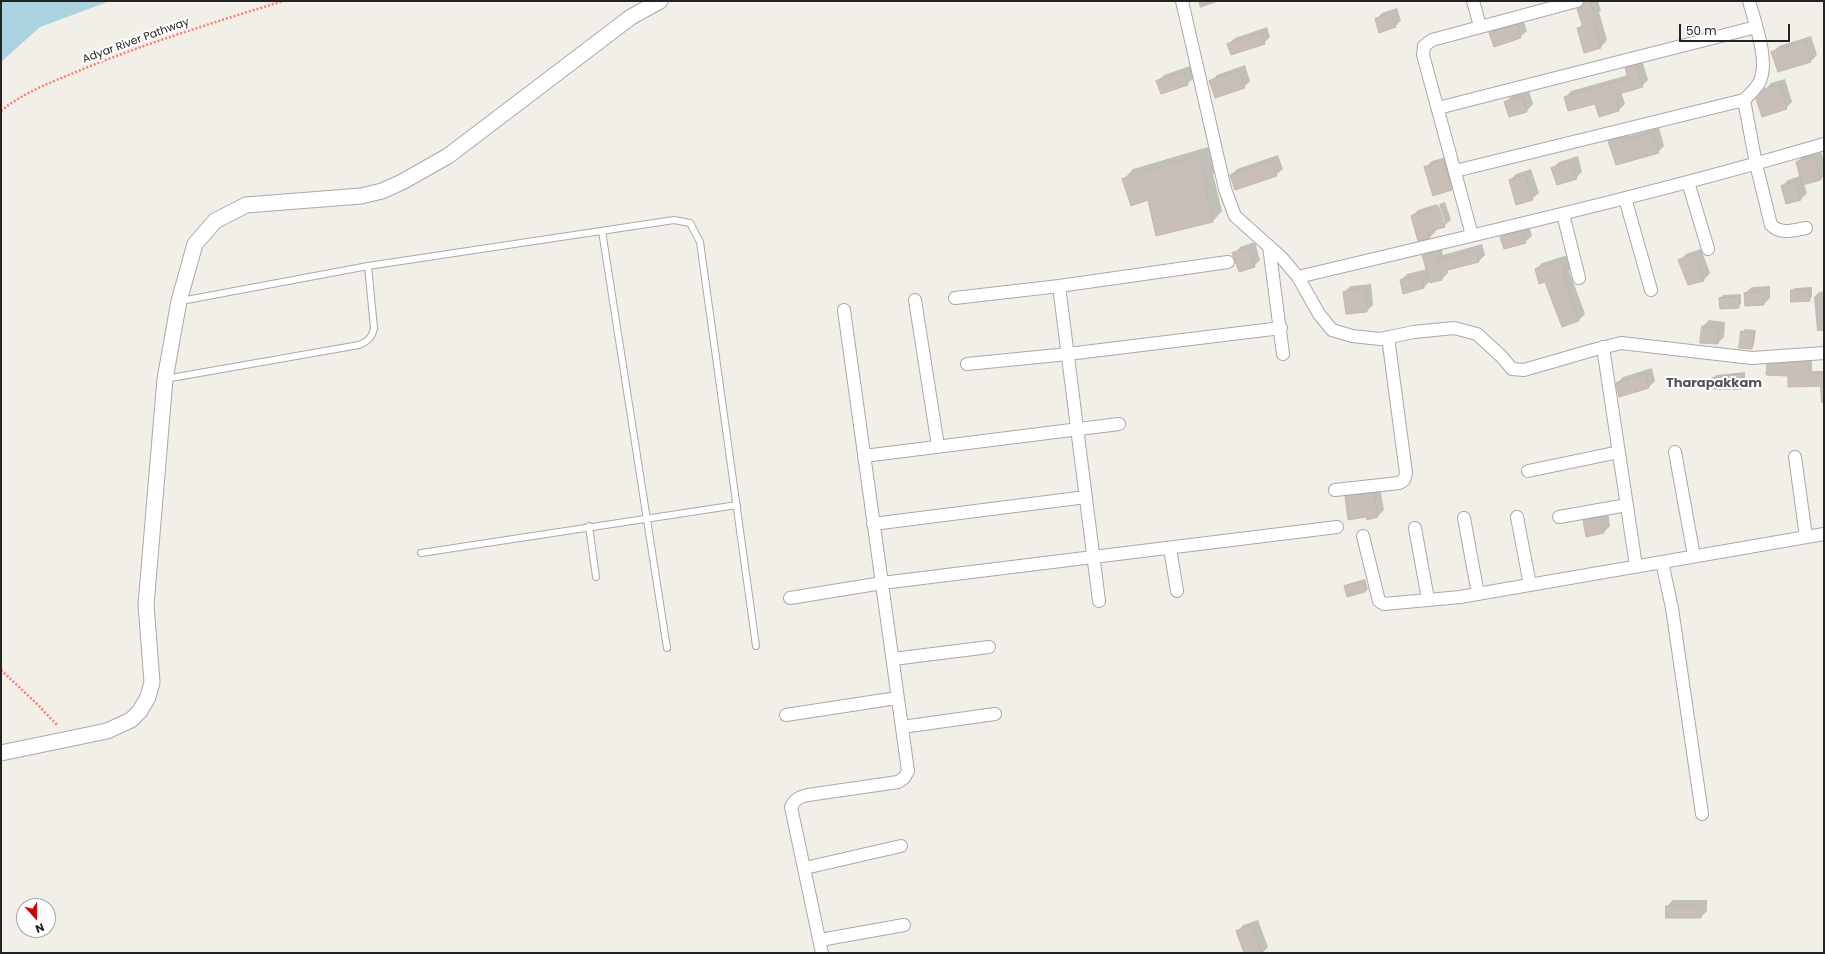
<!DOCTYPE html>
<style>
body{margin:0}
#map{position:relative;width:1825px;height:954px;overflow:hidden;background:#f2efe9;font-family:Poppins,sans-serif}
canvas{display:block}
.frame{position:absolute;inset:0;border:2px solid #222;pointer-events:none}
.north{position:absolute;left:16px;top:898px;width:40px;height:40px;box-sizing:border-box;background:#fff;border:1px solid #a7a7a7;border-radius:50%;rotate:159deg;font-size:11px;font-weight:700;line-height:16px;text-align:center;color:#222}
.north::after{content:'';display:block;margin:auto;width:14px;height:18px;background:#d40000;clip-path:polygon(50% 0,100% 100%,50% 72%,0 100%)}
.scale{position:absolute;left:1679px;top:24px;width:111px;height:18px;box-sizing:border-box;border:2px solid #222;border-top:0;padding-left:5px;font-size:12px;line-height:14px;white-space:nowrap;color:#222;-webkit-text-stroke:3px #fff;paint-order:stroke}
</style>
<div id="map">
<canvas width="1825" height="954"></canvas>
<div class="frame"></div>
<div class="north">N</div>
<div class="scale">50 m</div>
</div>
<script>
const context = document.querySelector('canvas').getContext('2d');
context.lineJoin = 'round';
function paint(path, color) {
  context.fillStyle = color;
  context.fill(path, 'evenodd');
}
function strokePath(path, color, width, dash) {
  context.strokeStyle = color;
  context.lineWidth = width;
  context.lineCap = dash ? 'butt' : 'round';
  context.setLineDash(dash || []);
  context.stroke(path);
}
function label(font, color, halo, rows, align = 'center') {
  context.font = font + ' Poppins,sans-serif';
  context.lineWidth = 4;
  context.setLineDash([]);
  context.textBaseline = 'middle';
  context.strokeStyle = halo;
  context.fillStyle = color;
  for (const [text, x, y, turn = 0] of rows) {
    context.save();
    context.translate(x, y);
    context.rotate((+turn || 0) * Math.PI / 180);
    context.textAlign = isNaN(turn) ? turn : align;
    if (halo) context.strokeText(text, 0, 0);
    context.fillText(text, 0, 0);
    context.restore();
  }
}
paint(new Path2D(`
 M1,1H110L40,27L1,62Z`), '#aad3df');
paint(new Path2D(`
 M1198,1H1219L1200,8Z
 M1587,1H1598L1601,11L1599,12L1607,40L1601,47L1585,52L1578,29L1583,23L1579,9Z
 M1397,8L1401,20L1395,27L1376,19L1382,13Z
 M1523,19L1527,31L1520,37L1490,33L1497,27Z
 M1267,27L1270,37L1264,43L1228,44L1235,38Z
 M1811,36L1817,55L1811,61L1773,52L1779,46Z
 M1642,60L1648,80L1642,86L1621,92L1625,104L1619,110L1600,115L1596,103L1566,97L1571,91L1628,75L1626,68L1632,63Z
 M1245,65L1250,81L1244,87L1211,81L1217,75Z
 M1190,66L1194,78L1187,84L1158,81L1164,75Z
 M1785,79L1792,102L1786,108L1765,90L1771,83Z
 M1529,91L1533,104L1527,111L1509,116L1505,102L1512,96Z
 M1659,127L1664,146L1658,152L1610,141L1616,135L1628,132L1629,136Z
 M1208,147L1216,171L1213,174L1222,211L1213,221L1148,199L1124,179L1133,169Z
 M1821,151L1824,162V176L1821,179L1804,184L1807,193L1801,199L1782,186L1788,180L1800,176L1797,162L1803,156Z
 M1278,155L1283,169L1276,175H1231L1237,169Z
 M1450,156L1458,183L1451,189L1425,168L1432,161Z
 M1578,156L1582,172L1576,178L1553,168L1559,162Z
 M1531,169L1539,193L1532,199L1510,180L1516,174Z
 M1445,202L1451,220L1444,226L1435,229L1436,231L1430,237L1412,216L1418,210L1437,204L1443,223H1445L1439,204Z
 M1529,225L1532,236L1525,242L1502,237L1508,231Z
 M1255,242L1260,260L1254,266L1234,254L1240,247Z
 M1482,244L1485,255L1479,261L1447,269L1448,273L1442,279L1431,282L1430,281L1424,287L1404,292L1401,280L1407,274L1427,269L1423,256L1430,249L1441,247L1443,255Z
 M1701,249L1710,273L1704,280L1689,284L1680,261L1686,254Z
 M1568,255L1572,268L1569,271L1585,314L1579,320L1563,326L1546,281L1536,269L1542,263Z
 M1371,284L1373,305L1367,311L1344,292L1351,286Z
 M1770,286V298L1764,304L1745,293L1752,287Z
 M1812,287V297L1809,300L1792,291L1795,288Z
 M1824,291V331H1817L1814,297L1819,292Z
 M1741,294V304L1738,307L1720,298L1723,295Z
 M1709,320L1725,322L1724,337L1718,343L1702,327Z
 M1745,329L1756,330L1754,345L1751,348L1742,332Z
 M1812,358V371H1824V403H1821L1820,386H1789V375L1768,365L1772,361Z
 M1652,368L1655,381L1649,387L1620,396L1617,383L1623,377Z
 M1745,372V385L1742,388L1713,378L1716,375Z
 M1380,487L1384,510L1378,516L1367,518V516L1346,497L1352,491Z
 M1608,511L1610,526L1604,532L1584,521L1590,514Z
 M1365,579L1368,589L1365,592L1345,587L1348,584Z
 M1673,900H1707V911L1701,917L1667,906Z
 M1258,920L1268,947L1262,953H1245L1237,932L1243,925Z`), '#0003');
const building = new Path2D(`
 M1590,1L1595,18H1593L1601,48L1584,53L1577,28L1583,27L1577,9L1582,7L1584,3Z
 M1391,13L1396,27L1379,33L1375,19Z
 M1517,25L1521,38L1494,47L1489,33Z
 M1261,33L1265,44L1231,55L1227,44Z
 M1805,41L1811,62L1778,72L1771,52Z
 M1636,65L1643,87L1615,95L1619,111L1599,117L1595,104L1568,111L1564,97L1628,78L1625,68Z
 M1239,71L1245,88L1215,98L1209,81Z
 M1184,72L1188,85L1161,94L1156,81Z
 M1779,85L1787,109L1762,117L1756,99L1764,89Z
 M1523,97L1527,112L1509,117L1504,102Z
 M1652,133L1659,153L1616,165L1608,141L1621,138L1622,142Z
 M1198,156L1206,182L1204,183L1213,222L1156,236L1148,200L1131,206L1122,179Z
 M1815,157L1821,180L1802,185L1796,162Z
 M1272,161L1277,176L1235,190L1230,175Z
 M1444,161L1452,190L1433,196L1424,167Z
 M1571,162L1577,179L1557,185L1551,168Z
 M1525,175L1533,200L1516,205L1509,180Z
 M1796,182L1801,200L1786,204L1781,186Z
 M1439,207L1445,227L1428,232L1430,238L1418,241L1411,216Z
 M1523,231L1526,243L1504,249L1500,237Z
 M1248,248L1255,267L1239,272L1232,253Z
 M1476,250L1479,262L1440,272L1442,280L1430,283L1422,255L1434,252L1437,260Z
 M1695,254L1704,281L1688,285L1678,260Z
 M1562,261L1566,275L1563,276L1579,321L1562,327L1545,282L1539,284L1535,269Z
 M1421,275L1424,288L1403,294L1400,280Z
 M1365,289L1367,312L1346,314L1343,292Z
 M1791,290H1809L1810,301L1791,302Z
 M1764,292V305L1745,306L1744,293Z
 M1738,297L1739,308L1720,309L1719,298Z
 M1702,326L1719,329L1718,344L1700,343Z
 M1741,331L1754,333L1752,349L1739,348Z
 M1809,362V374H1824V386L1788,387V376L1766,375L1767,364Z
 M1645,374L1649,388L1619,397L1616,383Z
 M1742,374V389H1713L1712,378Z
 M1374,493L1378,517L1367,520L1366,517L1348,520L1345,496Z
 M1601,517L1604,533L1586,537L1583,520Z
 M1362,582L1365,592L1347,597L1344,586Z
 M1666,906H1701V918H1666Z
 M1251,926L1262,953H1244L1236,931Z`);
paint(building, '#c7bfb8');
strokePath(building, '#c4b6ab', 1);
const service = new Path2D(`
 M602,231L667,648
 M181,301L368,266L674,220L690,223L700,242L756,646
 M165,379L359,345C368,341 372,338 374,328L368,266
 M589,526L596,577
 M421,553L737,505`);
const minor = new Path2D(`
 M1182,1L1225,189L1235,216L1282,258L1298,277L1319,314L1332,330L1352,336L1380,339L1414,332L1454,328L1477,334L1502,357L1512,369L1524,370L1593,350L1621,343L1752,358L1824,353
 M1473,1L1480,26
 M1744,100C1749,95 1757,88 1760,81C1769,60 1755,23 1749,1
 M1438,108L1756,27
 M1455,171L1744,100L1756,164L1771,225C1781,235 1794,230 1806,228
 M1688,182L1708,249
 M1625,198L1651,290
 M1563,214L1579,278
 M1472,235L1423,55L1424,46L1432,40L1577,1
 M1269,246L1283,354
 M1298,277C1474,235 1651,195 1824,144
 M1059,286L1099,601
 M955,298L1059,286L1228,262
 M915,300L938,446
 M1603,347L1636,566
 M967,364L1068,354L1281,328
 M1675,452L1694,556
 M864,456L1119,424
 M1795,457L1806,537
 M1528,471L1619,452
 M1335,490L1399,483L1404,480L1406,473L1388,337
 M1517,517L1530,585
 M1559,517L1627,505
 M1464,518L1478,594
 M873,524L1086,497
 M1415,528L1428,599
 M1363,536L1379,601L1384,604L1460,597L1824,534
 M1170,548L1177,591
 M1662,562L1672,608L1702,814
 M790,598L882,583L1337,527
 M893,659L989,647
 M786,715L897,698
 M902,727L995,714
 M805,868L901,846
 M820,940L904,925
 M822,953L791,807C795,799 799,797 808,795L898,782L904,778L908,771L844,310`);
const tertiary = new Path2D(`
 M1,753L107,731L131,720L140,711L148,697L152,682L146,605L165,379L179,301L195,244L215,221L246,205L361,196L382,191L402,182L448,156L631,17L660,1`);
strokePath(service, '#a9a9a9', 8);
strokePath(minor, '#a9a9a9', 14);
strokePath(tertiary, '#a9a9a9', 17);
strokePath(new Path2D(`
 M1,111C21,94 47,84 71,74C140,45 212,23 283,1
 M1,670L37,704L58,726`), '#fa8072', 2.5, [2, 2]);
strokePath(service, '#fff', 6);
strokePath(minor, '#fff', 12);
strokePath(tertiary, '#fff', 15);
label('11px', '#222', '#fff', [
 ["Adyar River Pathway",136,41,-20]
]);
label('bold 13px', '#555', '#fff', [
 ["Tharapakkam",1714,384]
]);
</script>
